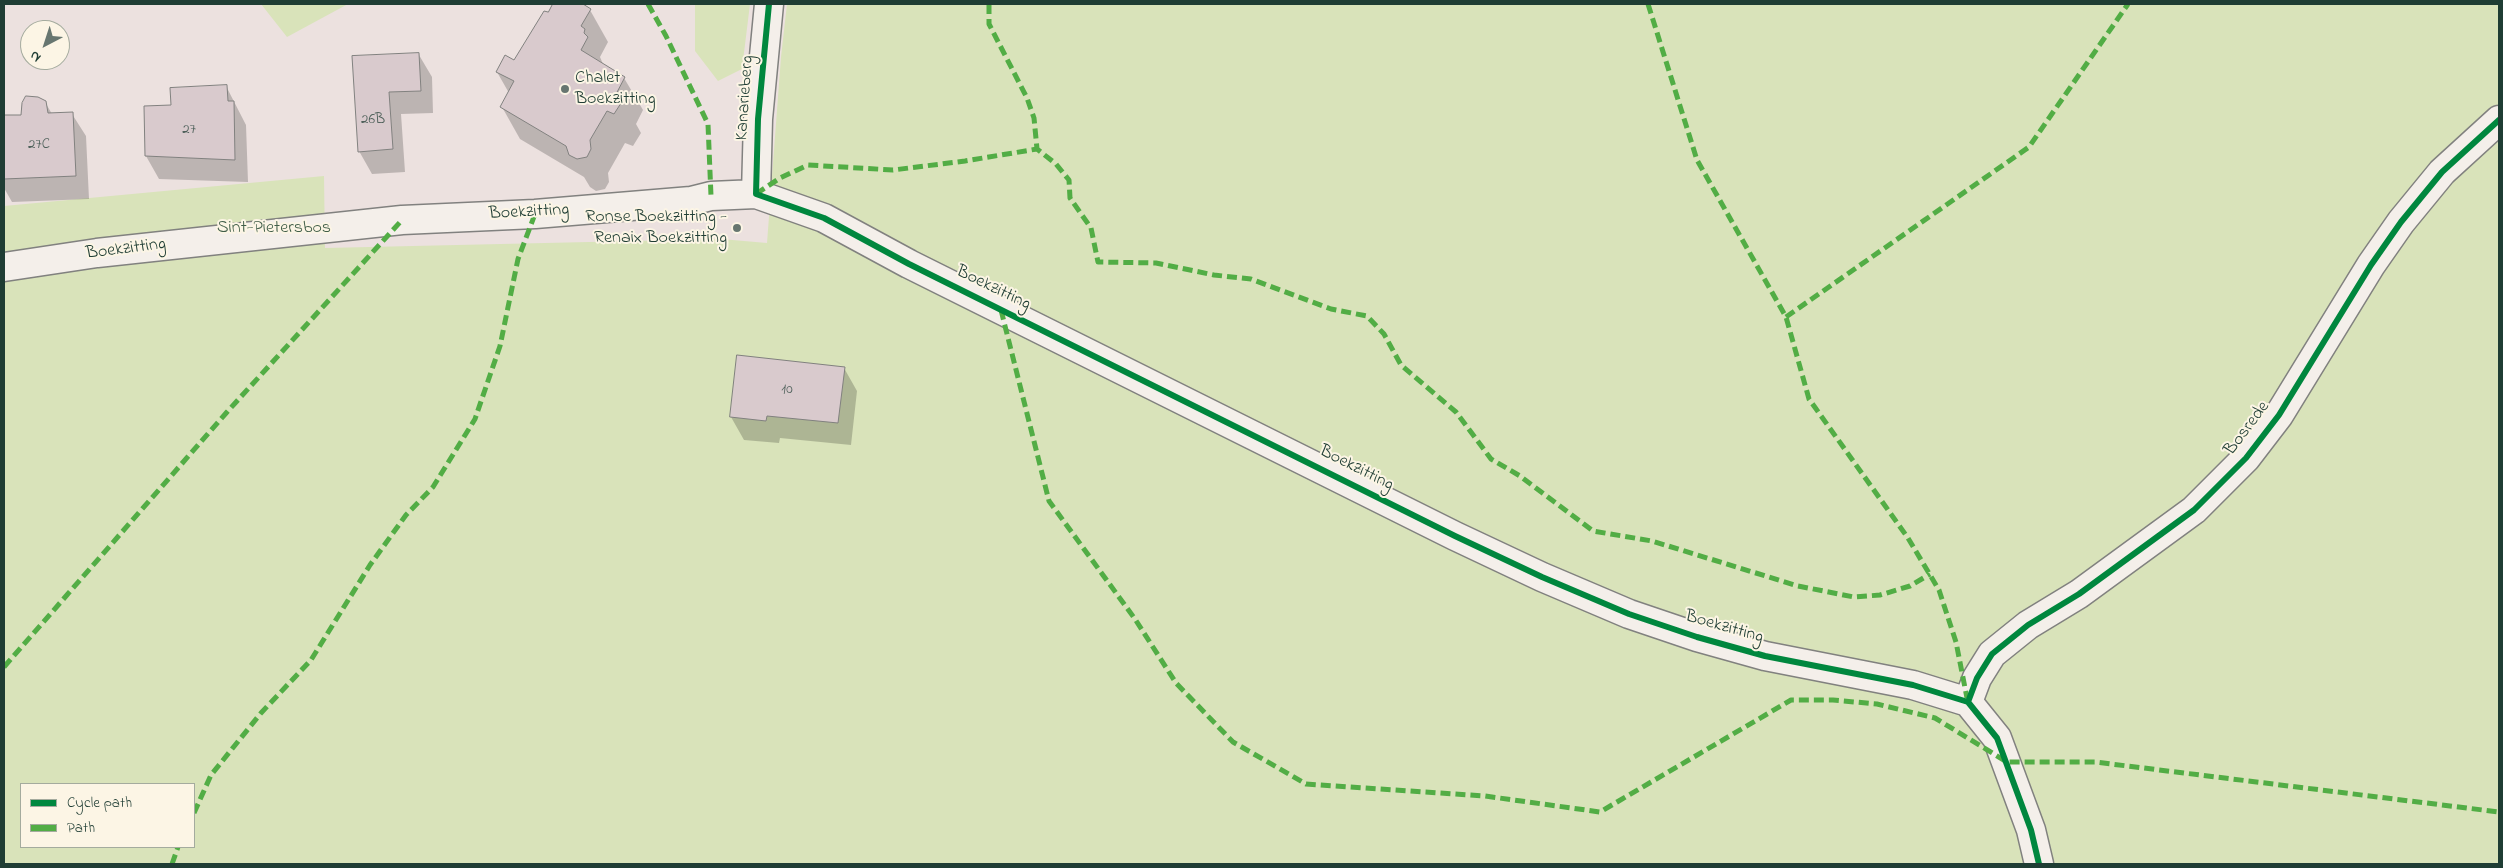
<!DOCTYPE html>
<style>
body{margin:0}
#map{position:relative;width:2503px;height:868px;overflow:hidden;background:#ece1df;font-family:"Indie Flower",sans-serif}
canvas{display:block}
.frame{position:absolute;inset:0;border:5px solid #1f3d34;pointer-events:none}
.legend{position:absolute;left:20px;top:783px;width:175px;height:65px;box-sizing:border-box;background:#fcf5e5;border:1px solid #a4ab9e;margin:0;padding:6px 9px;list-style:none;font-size:15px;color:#1f3d34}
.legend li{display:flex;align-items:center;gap:10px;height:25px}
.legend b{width:25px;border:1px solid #a4ab9e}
.north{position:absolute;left:20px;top:20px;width:50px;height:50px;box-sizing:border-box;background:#fcf5e5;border:1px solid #a4ab9e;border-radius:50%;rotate:220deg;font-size:14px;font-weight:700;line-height:20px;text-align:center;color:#1f3d34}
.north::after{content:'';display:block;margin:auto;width:18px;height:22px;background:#677670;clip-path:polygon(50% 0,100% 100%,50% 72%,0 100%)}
</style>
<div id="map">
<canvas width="2503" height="868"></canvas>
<div class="frame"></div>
<ul class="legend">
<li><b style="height:6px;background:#00873e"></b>Cycle path</li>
<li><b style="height:6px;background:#52ad45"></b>Path</li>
</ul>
<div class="north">N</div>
</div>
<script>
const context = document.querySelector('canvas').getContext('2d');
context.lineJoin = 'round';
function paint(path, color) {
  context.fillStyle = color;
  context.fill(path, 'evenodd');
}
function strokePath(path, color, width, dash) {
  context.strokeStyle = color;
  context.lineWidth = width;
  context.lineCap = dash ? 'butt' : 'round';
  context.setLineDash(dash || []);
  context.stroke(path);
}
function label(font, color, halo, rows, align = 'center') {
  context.font = font + ' "Indie Flower",sans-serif';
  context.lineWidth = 4;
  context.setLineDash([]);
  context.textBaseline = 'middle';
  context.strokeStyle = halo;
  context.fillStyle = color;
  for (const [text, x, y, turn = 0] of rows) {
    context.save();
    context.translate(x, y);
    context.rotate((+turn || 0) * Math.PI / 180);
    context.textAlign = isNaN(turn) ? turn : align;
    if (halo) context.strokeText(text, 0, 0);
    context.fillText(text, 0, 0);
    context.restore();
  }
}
paint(new Path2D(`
 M261,4H348L287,37Z
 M695,4H750L742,69L718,81L695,51Z
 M787,4H2499V864H4V206L324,176L325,248L721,239L767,243L781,57ZM21,784H194V847H21Z`), '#d9e3ba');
paint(new Path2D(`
 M554,4H580L590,10L608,42L600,57L603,64L624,78L643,110L636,124L641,133L633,146L625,143L608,173L609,182L605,189L596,191L590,187L584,177L520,139L502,107L509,93L497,72L514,62Z
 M419,55L432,77L433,113L401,114L405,172L372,174L359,151L353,57Z
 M226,86L246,125L248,182L159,179L146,156L172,106Z
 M45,102L52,114H72L86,136L89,199L12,202L4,188V116H22Z
 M844,368L857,391L851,445L780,438L779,443L744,440L731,417Z`), '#0003');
const building = new Path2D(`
 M553,4H583L591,9L581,26L585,29L584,33L588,37L581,50L625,77L615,96L623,100L614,114L607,111L590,140L591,149L587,157L577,159L569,155L566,146L500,107L514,81L496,72L505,55L514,60L544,11L548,12Z
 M419,53L421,91L389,92L393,149L358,152L352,56Z
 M227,85L228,101H234L235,160L145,156L144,106L171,105L170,88Z
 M26,96L38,97L46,101L48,113L73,112L76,176L4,179V115H21L22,103Z
 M737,355L845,367L838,423L767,416L766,421L730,417Z`);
paint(building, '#d9cacd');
strokePath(building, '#81817f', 1);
const minor = new Path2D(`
 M756,194L758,119L769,4
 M4,267L97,253L402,220L535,214L691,201L711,196L756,194L824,218L909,264L1455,536L1542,577L1629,614L1697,637L1765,656L1913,685L1968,702
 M1968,702L1977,678L1992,654L2028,625L2079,594L2194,510L2246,458L2279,415L2371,265L2401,222L2442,172L2499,120
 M1968,702L1997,738L2031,830L2039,864`);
strokePath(minor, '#81817f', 31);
strokePath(minor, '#f4efea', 28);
strokePath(new Path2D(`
 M648,4L666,36L708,124L711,196
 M989,4V24L1027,98L1034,118L1037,149L1056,164L1069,180L1070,198L1091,228L1098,262L1156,263L1214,275L1251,279L1331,309L1367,316L1384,334L1401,365L1456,412L1491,459L1520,476L1593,531L1652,541L1798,586L1854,597L1880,595L1910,586L1930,574
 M1648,4L1697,160L1786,317L1809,399L1908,538L1939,590L1956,642L1967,698
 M756,194L780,178L808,165L893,170L965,161L1037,149
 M1001,310L1049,501L1135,619L1176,683L1233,742L1306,784L1485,796L1600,812L1791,700H1833L1877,704L1935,718L2007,762H2095L2499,812
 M1786,317L2029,147L2128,4
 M4,667L227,412L402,220
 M194,813L211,775L261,713L311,660L370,565L406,515L433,487L475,419L500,346L518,259L535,214
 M172,864L178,847`), '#52ad45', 5, [10, 5]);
strokePath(new Path2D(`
 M769,4L758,119L756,194L824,218L909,264L1455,536L1542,577L1629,614L1697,637L1765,656L1913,685L1968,702
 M1968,702L1977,678L1992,654L2028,625L2079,594L2194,510L2246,458L2279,415L2371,265L2401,222L2442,172L2499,120
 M1968,702L1997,738L2031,830L2039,864`), '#00873e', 6);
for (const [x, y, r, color] of [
 [565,89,5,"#677670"],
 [737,228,5,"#677670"]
]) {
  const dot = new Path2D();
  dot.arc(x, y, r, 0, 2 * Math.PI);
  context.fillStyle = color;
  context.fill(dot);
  strokePath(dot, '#fcf5e5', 2);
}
label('15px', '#4e605a', null, [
 ["26B",373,121],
 ["27",189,131],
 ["27C",39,146],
 ["10",787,391]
]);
label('18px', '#1f3d34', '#fcf5e5', [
 ["Chalet",575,79],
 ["Boekzitting",575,100],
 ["Ronse Boekzitting -",727,218,"right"],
 ["Renaix Boekzitting",727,239,"right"]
], 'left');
label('18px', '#1f3d34', '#fcf5e5', [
 ["Kanarieberg",746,98,-86],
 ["Boekzitting",529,213,-3],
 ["Boekzitting",126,250,-7],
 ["Boekzitting",993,289,26],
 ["Bosrede",2248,429,-53],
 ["Boekzitting",1356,469,27],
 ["Boekzitting",1724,628,16]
]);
label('18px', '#415e49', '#fcf5e5', [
 ["Sint-Pietersbos",274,229]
]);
</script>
